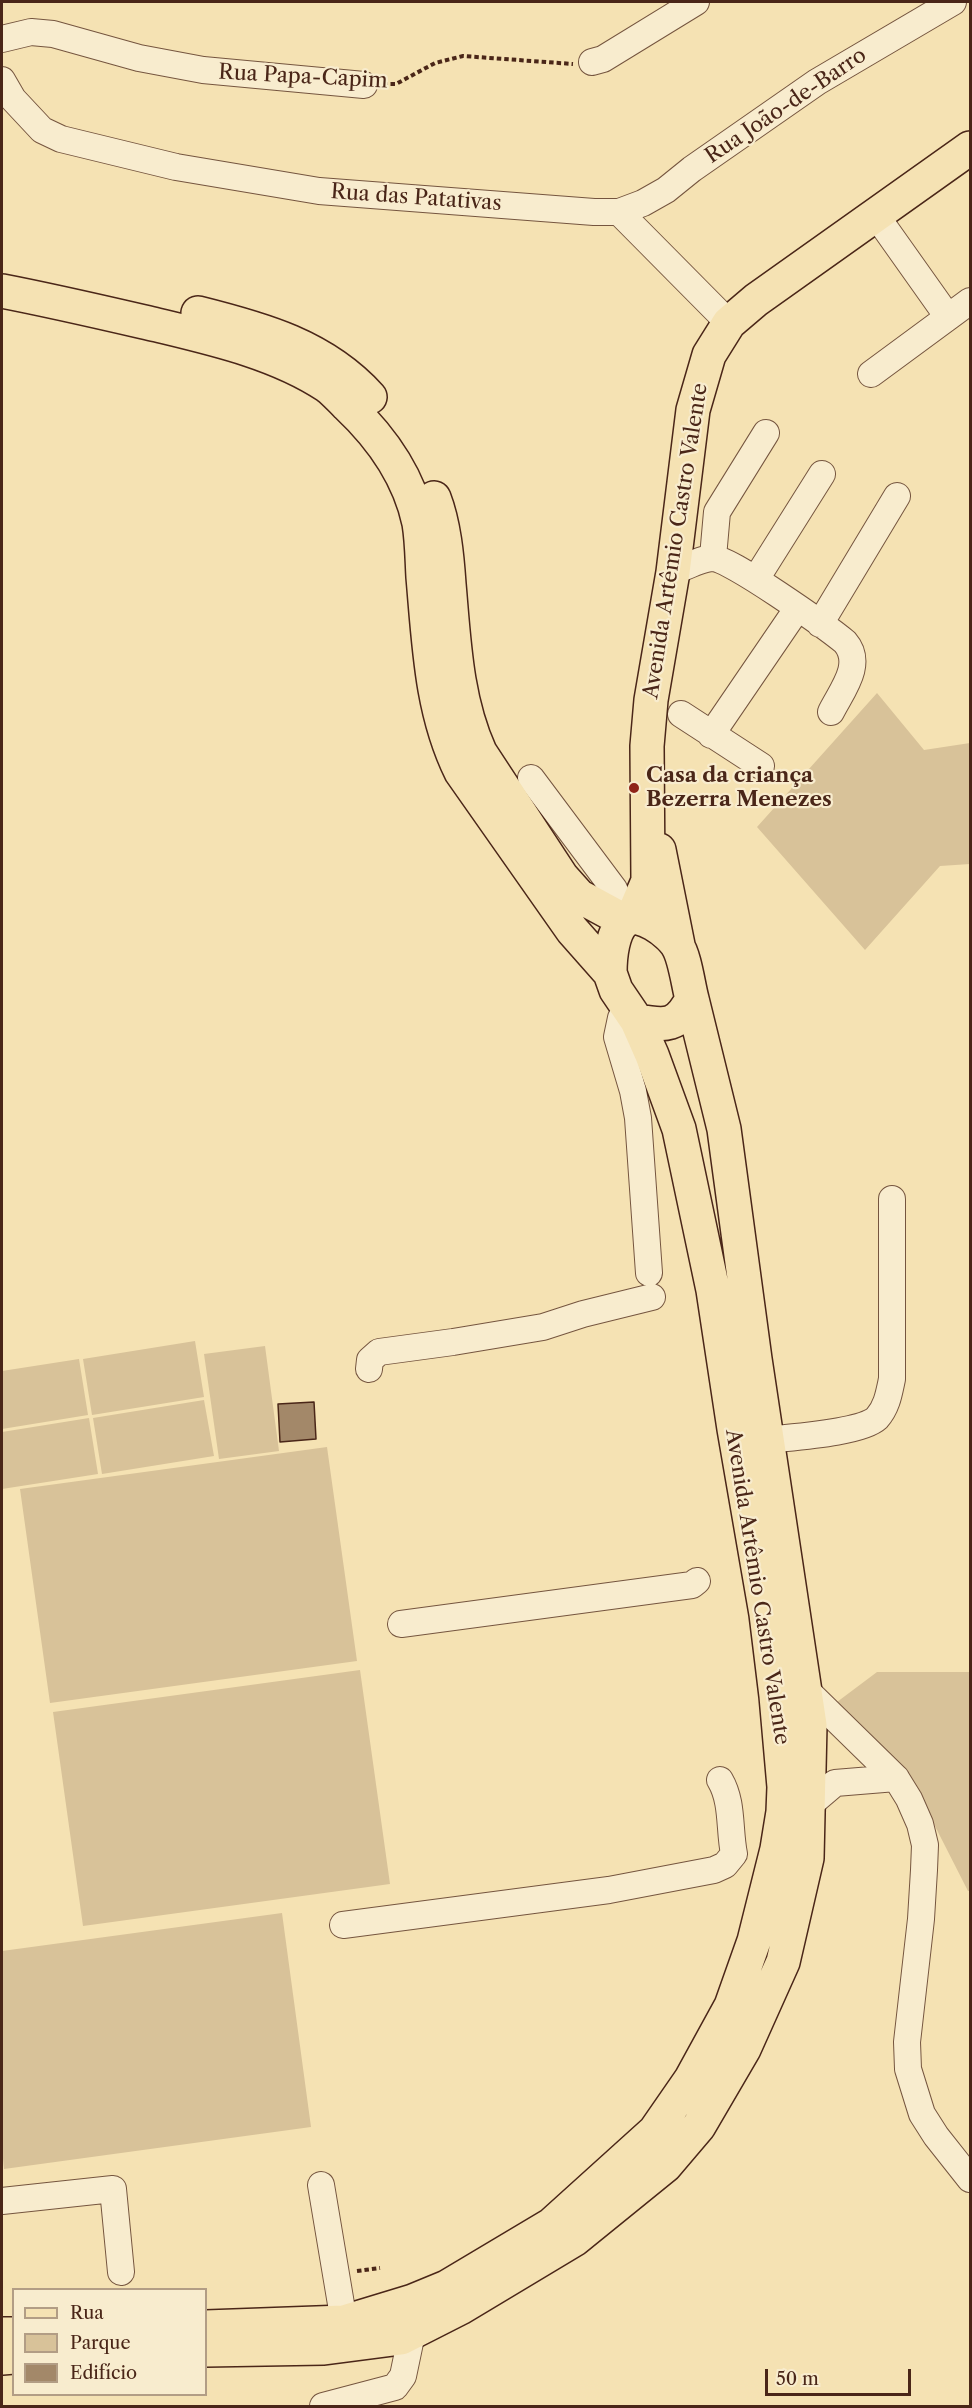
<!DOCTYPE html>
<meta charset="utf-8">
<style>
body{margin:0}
#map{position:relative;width:972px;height:2408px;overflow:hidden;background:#f5e2b3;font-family:"Libre Caslon Text",serif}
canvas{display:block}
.frame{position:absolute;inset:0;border:3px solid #4a2618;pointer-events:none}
.legend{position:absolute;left:12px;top:2288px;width:195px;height:108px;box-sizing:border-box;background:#f8ecce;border:2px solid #b29d85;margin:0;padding:8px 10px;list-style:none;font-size:18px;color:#4a2618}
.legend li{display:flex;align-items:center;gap:12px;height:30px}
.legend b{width:30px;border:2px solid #b29d85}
.scale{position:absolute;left:765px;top:2369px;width:146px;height:27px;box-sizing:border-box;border:3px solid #4a2618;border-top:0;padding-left:8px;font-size:18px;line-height:21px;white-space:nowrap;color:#4a2618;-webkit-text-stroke:4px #f8ecce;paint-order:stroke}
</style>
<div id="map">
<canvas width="972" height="2408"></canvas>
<div class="frame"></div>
<ul class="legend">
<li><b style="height:8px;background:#f5e2b3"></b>Rua</li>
<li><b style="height:16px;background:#d8c299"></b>Parque</li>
<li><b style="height:16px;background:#a38869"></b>Edifício</li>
</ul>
<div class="scale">50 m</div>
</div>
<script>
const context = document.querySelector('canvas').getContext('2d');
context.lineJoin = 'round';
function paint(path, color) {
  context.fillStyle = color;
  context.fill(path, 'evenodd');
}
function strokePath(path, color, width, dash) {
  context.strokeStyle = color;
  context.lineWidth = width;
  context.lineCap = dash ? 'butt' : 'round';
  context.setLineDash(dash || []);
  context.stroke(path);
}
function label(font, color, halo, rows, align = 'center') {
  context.font = font + ' "Libre Caslon Text",serif';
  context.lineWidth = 4.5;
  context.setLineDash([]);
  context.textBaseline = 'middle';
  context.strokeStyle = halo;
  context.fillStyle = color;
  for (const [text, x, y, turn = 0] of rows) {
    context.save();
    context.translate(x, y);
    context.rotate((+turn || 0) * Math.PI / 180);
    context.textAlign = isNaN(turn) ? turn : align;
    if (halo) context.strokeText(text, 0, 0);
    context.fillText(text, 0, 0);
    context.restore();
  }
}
paint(new Path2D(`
 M877,693L924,750L970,743V864L940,866L865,950L757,827Z
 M195,1341L204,1397L92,1415L83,1359Z
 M265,1346L279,1451L219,1459L204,1354Z
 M79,1359L88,1415L2,1429V1371Z
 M204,1400L214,1456L102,1474L93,1418Z
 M89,1418L98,1474L2,1489V1432Z
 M327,1447L357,1661L50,1703L20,1489Z
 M360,1670L390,1884L83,1926L53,1712Z
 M877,1672H970V1891H968L912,1781L837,1702Z
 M282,1913L311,2127L4,2169L2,2148V1951Z`), '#d8c299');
const building = new Path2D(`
 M314,1402L316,1439L280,1442L278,1404Z`);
paint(building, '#a38869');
strokePath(building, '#4a2618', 1.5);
const minor = new Path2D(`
 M2,39L31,32L53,34L139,58L203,70L364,85
 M592,62L603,59L696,2
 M2,80L13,99L42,130L61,139L176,167L319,191L594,212H619L729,323
 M619,212L643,203L666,190L692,169L817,82L953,2
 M875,214L948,317
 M871,374L970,301
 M713,557L717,512L766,433
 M673,572C685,567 700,559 712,558C727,556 828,628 845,642C864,664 842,690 831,712
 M756,579L822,474
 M820,624L897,496
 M681,714L761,766
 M711,735L797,609
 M531,778L614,889L628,919
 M627,1007L621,1018L617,1037L633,1091L638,1118L649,1273
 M369,1369L370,1360L379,1352L453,1342L543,1327L583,1314L652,1297
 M767,1440C791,1437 861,1433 877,1418C887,1407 889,1393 892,1379V1199
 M401,1624L692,1585L697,1581
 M805,1689L896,1778L909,1799L920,1824L925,1845L924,1870L921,1919L907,2042L908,2069L922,2114L936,2136L970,2179
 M808,1806L835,1783L896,1778
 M343,1925L609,1890L714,1870L725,1865L734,1854C729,1829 733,1802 720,1780
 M321,2185L344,2322
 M2,2201L113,2189L121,2272
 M323,2406L395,2387L403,2376L412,2333`);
const major = new Path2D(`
 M2,291C54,301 105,313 157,325C215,339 277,353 327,386C334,391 341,399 347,405C381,437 409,476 419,523C422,541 422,560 423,577C429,645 431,711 461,772L572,930L610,973L616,990L637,1021C667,1026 677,1027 692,999C688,984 685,957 677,945C670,933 639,910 626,920C612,930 610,958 610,973
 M198,313C262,329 324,346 370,397
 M434,498C444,524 447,555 449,584C454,641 456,699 480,752L562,877L579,896L625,921
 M659,850L678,945
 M632,918L648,881L647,746L651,700L673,572L693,410L709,355L729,323L756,300L970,148
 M206,2327L344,2322L413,2301L447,2287L551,2225L655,2131L691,2079L731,2006L754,1941L777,1849L783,1812L784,1787L776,1696L766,1614L734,1429L713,1290L679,1129L652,1055L637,1021
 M2,2334H14
 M206,2350L324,2348L401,2338L460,2308L575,2239L665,2166L699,2126L744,2049L783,1962L807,1858L810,1725L755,1359L724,1129L692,999
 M2,2358L14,2357`);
strokePath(minor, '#75553f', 28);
strokePath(major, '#4a2618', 36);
strokePath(new Path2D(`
 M383,84H396L435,63L463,56L573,64
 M357,2271L380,2268`), '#4a2618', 4, [4.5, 3]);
strokePath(minor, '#f8ecce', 26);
strokePath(major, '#f5e2b3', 33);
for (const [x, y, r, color] of [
 [634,788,6,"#8f2418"]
]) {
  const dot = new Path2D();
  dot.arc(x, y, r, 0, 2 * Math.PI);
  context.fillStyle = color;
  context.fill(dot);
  strokePath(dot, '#f8ecce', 2);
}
label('21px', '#4a2618', '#f8ecce', [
 ["Rua Papa-Capim",303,77,3],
 ["Rua João-de-Barro",786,106,-34],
 ["Rua das Patativas",416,198,4],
 ["Avenida Artêmio Castro Valente",676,541,-81],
 ["Avenida Artêmio Castro Valente",757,1587,81]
]);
label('bold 21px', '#4a2618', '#f8ecce', [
 ["Casa da criança",646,776],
 ["Bezerra Menezes",646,800]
], 'left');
</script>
